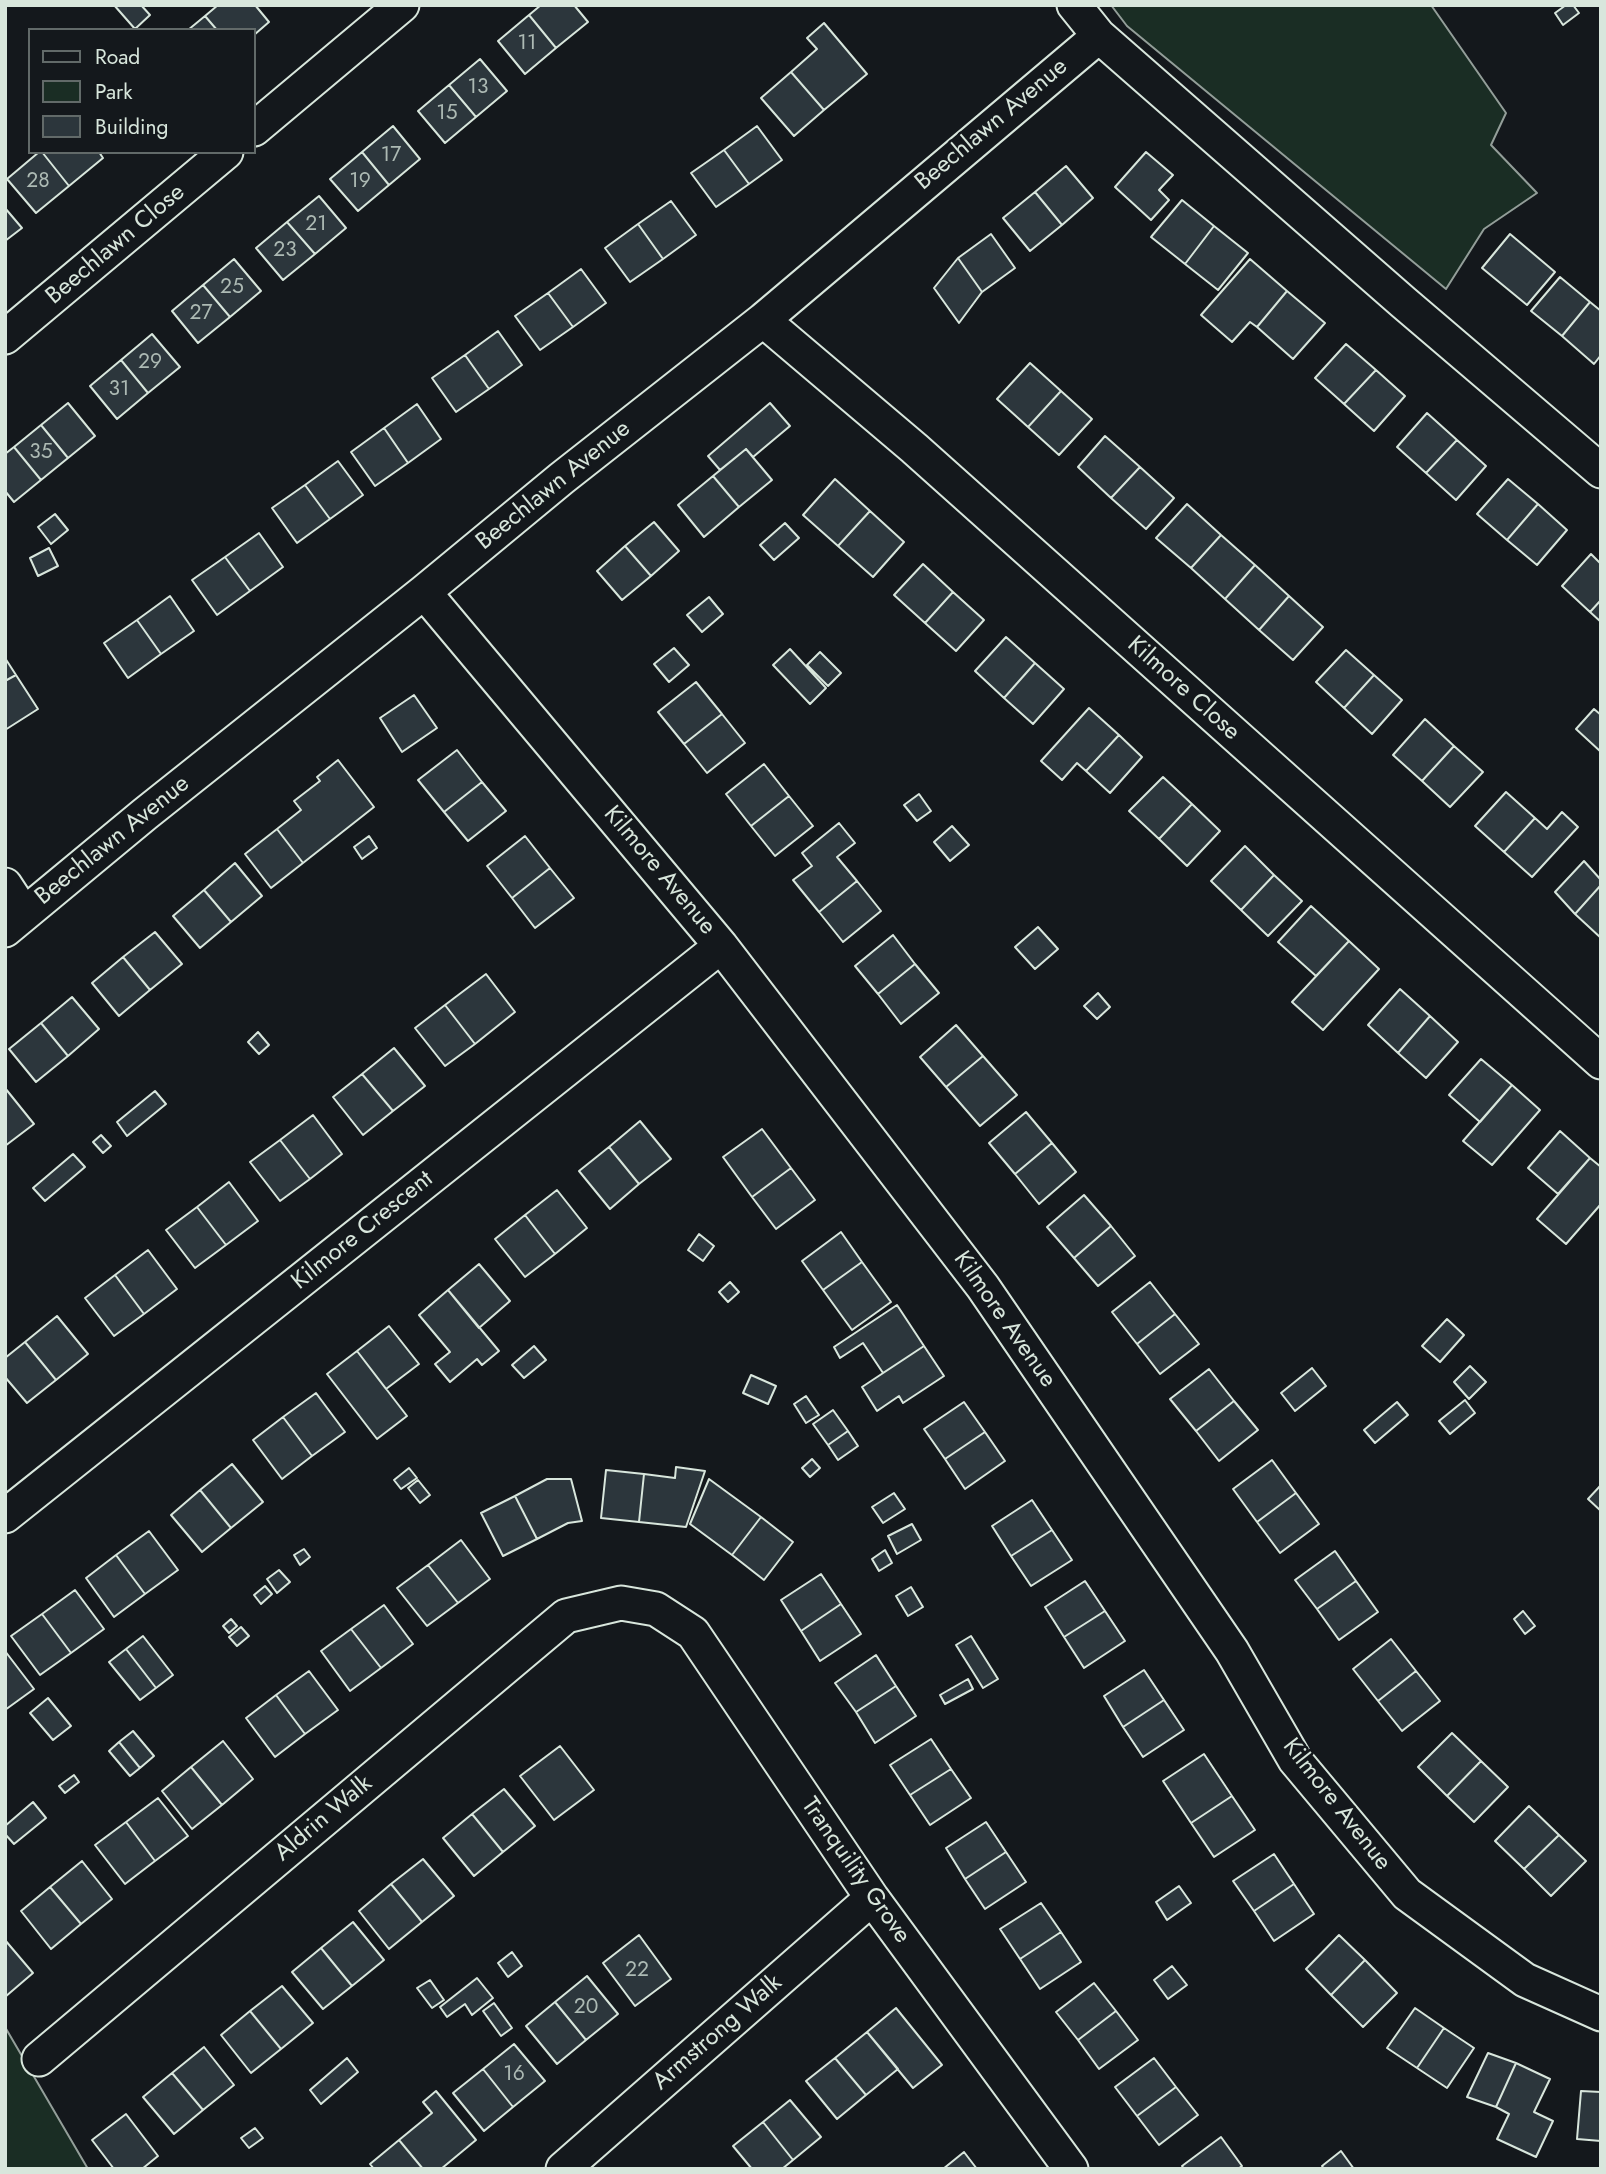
<!DOCTYPE html>
<style>
body{margin:0}
#map{position:relative;width:1606px;height:2174px;overflow:hidden;background:#14181c;font-family:Jost,sans-serif}
canvas{display:block}
.frame{position:absolute;inset:0;border:7px solid #d8e6dc;pointer-events:none}
.legend{position:absolute;left:28px;top:28px;width:228px;height:126px;box-sizing:border-box;background:#14181c;border:2px solid #626a69;margin:0;padding:9px 12px;list-style:none;font-size:21px;color:#d8e6dc}
.legend li{display:flex;align-items:center;gap:14px;height:35px}
.legend b{width:35px;border:2px solid #626a69}
</style>
<div id="map">
<canvas width="1606" height="2174"></canvas>
<div class="frame"></div>
<ul class="legend">
<li><b style="height:9px;background:#14181c"></b>Road</li>
<li><b style="height:19px;background:#1a2d24"></b>Park</li>
<li><b style="height:19px;background:#2c363c"></b>Building</li>
</ul>
</div>
<script>
const context = document.querySelector('canvas').getContext('2d');
context.lineJoin = 'round';
function paint(path, color) {
  context.fillStyle = color;
  context.fill(path, 'evenodd');
}
function strokePath(path, color, width, dash) {
  context.strokeStyle = color;
  context.lineWidth = width;
  context.lineCap = dash ? 'butt' : 'round';
  context.setLineDash(dash || []);
  context.stroke(path);
}
function label(font, color, halo, rows, align = 'center') {
  context.font = font + ' Jost,sans-serif';
  context.lineWidth = 5;
  context.setLineDash([]);
  context.textBaseline = 'middle';
  context.strokeStyle = halo;
  context.fillStyle = color;
  for (const [text, x, y, turn = 0] of rows) {
    context.save();
    context.translate(x, y);
    context.rotate((+turn || 0) * Math.PI / 180);
    context.textAlign = isNaN(turn) ? turn : align;
    if (halo) context.strokeText(text, 0, 0);
    context.fillText(text, 0, 0);
    context.restore();
  }
}
const green = new Path2D(`
 M1111,5H1431L1506,113L1491,145L1537,193L1484,229L1446,289L1127,26Z
 M5,2027L88,2169H5Z`);
paint(green, '#1a2d24');
strokePath(green, '#939e99', 2);
const building = new Path2D(`
 M114,5H141L150,15L135,29Z
 M218,5H255L269,22L254,35V30H217L205,16Z
 M541,5H574L588,22L556,48L529,15Z
 M1566,5H1573L1579,13L1563,25L1555,13Z
 M529,15L556,48L525,74L498,41Z
 M205,16L217,30H188Z
 M824,23L867,74L824,110L791,72L817,49L807,38Z
 M480,59L507,91L476,117L449,85Z
 M791,72L824,110L794,136L761,98Z
 M449,85L476,117L445,143L418,111Z
 M393,126L420,159L389,185L362,152Z
 M757,126L782,160L749,184L724,150Z
 M724,150L749,184L716,207L691,173Z
 M39,152H42L69,186L36,213L7,179Z
 M42,152H99L103,158L69,186Z
 M362,152L389,185L358,211L330,179Z
 M1146,152L1173,175L1159,190L1169,200L1151,220L1115,187Z
 M1066,166L1093,198L1062,225L1035,192Z
 M1035,192L1062,225L1030,251L1003,218Z
 M319,196L346,228L315,254L287,222Z
 M1182,200L1214,226L1185,264L1151,237Z
 M671,201L696,235L663,259L638,224Z
 M5,208L22,228L5,241Z
 M287,222L315,254L283,280L256,248Z
 M638,224L663,259L630,282L605,248Z
 M1214,226L1248,253L1218,290L1185,264Z
 M991,234L1015,268L982,292L958,258Z
 M1510,234L1555,272L1527,305L1482,268Z
 M958,258L982,292L959,323L934,288Z
 M234,259L261,291L230,317L203,285Z
 M1250,259L1287,291L1257,327L1250,322L1232,342L1201,315Z
 M581,269L606,303L573,327L548,293Z
 M1560,277L1590,302L1562,336L1531,311Z
 M203,285L230,317L198,343L172,311Z
 M1287,291L1325,323L1293,359L1257,327Z
 M548,293L573,327L540,350L515,316Z
 M1590,302L1601,311V355L1594,364L1562,336Z
 M498,331L522,365L489,389L465,355Z
 M152,334L180,367L148,393L121,360Z
 M1346,344L1376,370L1344,404L1315,378Z
 M465,355L489,389L456,412L432,378Z
 M121,360L148,393L117,419L90,386Z
 M1030,363L1061,391L1028,427L997,399Z
 M1376,370L1405,396L1374,431L1344,404Z
 M1061,391L1092,419L1059,455L1028,427Z
 M68,403L95,436L68,458L41,425Z
 M770,403L790,426L753,457L746,449L720,470L708,456Z
 M417,404L441,439L408,463L384,428Z
 M1427,413L1457,440L1426,473L1397,447Z
 M41,425L68,458L41,480L14,447Z
 M384,428L408,463L375,486L351,452Z
 M1105,436L1140,467L1111,498L1078,467Z
 M1457,440L1486,466L1456,500L1426,473Z
 M14,447L41,480L14,502L5,491V454Z
 M746,449L772,480L739,507L713,476Z
 M338,461L363,495L330,519L305,485Z
 M1140,467L1174,498L1146,529L1111,498Z
 M713,476L739,507L704,537L678,505Z
 M835,479L870,511L838,546L803,515Z
 M1508,479L1538,504L1507,540L1477,514Z
 M305,485L330,519L297,543L272,508Z
 M1187,504L1221,535L1191,568L1156,538Z
 M1538,504L1567,530L1537,565L1507,540Z
 M870,511L904,542L873,577L838,546Z
 M55,514L68,530L51,544L38,527Z
 M654,522L679,551L651,576L625,546Z
 M785,523L799,538L774,560L760,545Z
 M259,533L283,567L250,591L225,557Z
 M1221,535L1255,565L1225,599L1191,568Z
 M625,546L651,576L622,600L597,571Z
 M49,548L58,566L38,576L30,558Z
 M1591,554L1601,564V600L1590,612L1562,586Z
 M225,557L250,591L217,615L192,580Z
 M923,564L953,592L925,623L894,595Z
 M1255,565L1289,596L1259,630L1225,599Z
 M953,592L984,620L956,651L925,623Z
 M170,596L194,631L161,654L137,620Z
 M1289,596L1323,627L1293,660L1259,630Z
 M709,597L723,614L702,632L687,615Z
 M1601,600V622L1590,612Z
 M137,620L161,654L128,678L104,643Z
 M1006,637L1035,663L1004,698L975,671Z
 M674,648L689,665L669,682L654,664Z
 M790,649L826,688L810,704L773,665Z
 M1346,650L1374,675L1344,708L1316,682Z
 M820,652L841,673L828,686L807,665Z
 M5,658L16,675L5,681Z
 M1035,663L1064,689L1033,724L1004,698Z
 M16,675L38,709L5,730V681Z
 M1374,675L1402,700L1372,734L1344,708Z
 M696,682L722,714L684,744L658,712Z
 M414,695L437,728L402,752L380,718Z
 M1089,708L1119,735L1086,771L1077,763L1062,780L1041,761Z
 M1594,709L1601,715V752L1576,729Z
 M722,714L745,743L707,773L684,744Z
 M1425,719L1454,746L1422,781L1393,755Z
 M1119,735L1142,757L1110,793L1086,771Z
 M1454,746L1483,772L1450,807L1422,781Z
 M457,750L482,782L444,812L418,780Z
 M338,760L374,807L303,863L277,829L301,810L294,801L320,781L317,777Z
 M764,764L789,796L751,826L726,794Z
 M1163,777L1192,804L1159,839L1129,811Z
 M482,782L506,811L468,841L444,812Z
 M1506,792L1535,818L1504,852L1475,826Z
 M919,794L931,811L917,821L904,805Z
 M789,796L813,826L775,856L751,826Z
 M1192,804L1220,831L1187,866L1159,839Z
 M1562,812L1578,827L1532,877L1504,852L1535,818L1547,829Z
 M839,823L855,843L837,857L857,881L819,912L793,880L812,866L802,853Z
 M952,826L969,845L950,861L934,842Z
 M277,829L303,863L271,888L245,854Z
 M369,836L377,848L362,859L354,847Z
 M525,836L550,868L512,898L487,866Z
 M1245,846L1274,875L1241,910L1211,881Z
 M1584,861L1601,880V885L1575,914L1555,892Z
 M235,863L262,896L231,922L204,890Z
 M550,868L574,898L535,928L512,898Z
 M1274,875L1302,901L1268,936L1241,910Z
 M857,881L881,911L843,942L819,912Z
 M1601,885V938L1575,914Z
 M204,890L231,922L200,948L173,916Z
 M1311,906L1349,941L1316,976L1278,942Z
 M1038,927L1058,949L1035,969L1015,947Z
 M155,932L182,964L150,990L123,957Z
 M893,935L915,964L878,994L855,966Z
 M1349,941L1379,969L1323,1030L1292,1002Z
 M123,957L150,990L119,1016L92,983Z
 M915,964L939,993L901,1024L878,994Z
 M486,974L515,1012L475,1044L445,1005Z
 M1400,989L1430,1016L1398,1053L1368,1025Z
 M1098,993L1110,1007L1097,1019L1084,1006Z
 M72,997L99,1029L68,1056L41,1023Z
 M445,1005L475,1044L445,1066L415,1028Z
 M1430,1016L1458,1042L1426,1078L1398,1053Z
 M41,1023L68,1056L36,1082L9,1049Z
 M956,1025L983,1056L946,1087L920,1057Z
 M258,1032L269,1045L259,1054L248,1042Z
 M394,1048L425,1086L393,1111L362,1074Z
 M983,1056L1017,1095L980,1126L946,1087Z
 M1481,1059L1512,1085L1480,1122L1449,1095Z
 M362,1074L393,1111L363,1135L333,1097Z
 M1512,1085L1540,1110L1492,1165L1463,1141Z
 M5,1088L34,1124L5,1146Z
 M155,1091L166,1104L127,1136L117,1122Z
 M1026,1112L1052,1143L1015,1174L989,1143Z
 M313,1115L342,1154L310,1179L280,1140Z
 M640,1121L671,1159L639,1184L609,1147Z
 M762,1129L791,1168L752,1197L723,1157Z
 M1560,1131L1590,1158L1558,1194L1528,1168Z
 M101,1135L111,1146L103,1153L93,1142Z
 M280,1140L310,1179L280,1201L250,1162Z
 M1052,1143L1076,1172L1039,1204L1015,1174Z
 M609,1147L639,1184L610,1209L579,1171Z
 M73,1154L85,1167L45,1201L33,1188Z
 M1590,1158L1601,1167V1204L1566,1244L1537,1219Z
 M791,1168L815,1200L776,1229L752,1197Z
 M229,1182L258,1221L226,1245L197,1207Z
 M557,1190L587,1228L555,1254L525,1215Z
 M1084,1195L1111,1226L1074,1258L1047,1227Z
 M197,1207L226,1245L195,1268L166,1230Z
 M525,1215L555,1254L525,1277L495,1239Z
 M1111,1226L1135,1256L1098,1286L1074,1258Z
 M841,1232L862,1262L823,1290L802,1261Z
 M699,1234L714,1246L703,1261L688,1250Z
 M148,1250L177,1289L144,1314L115,1275Z
 M862,1262L891,1302L852,1330L823,1290Z
 M479,1264L510,1301L479,1328L448,1290Z
 M115,1275L144,1314L114,1336L85,1298Z
 M730,1282L739,1292L728,1302L719,1292Z
 M1150,1282L1175,1314L1137,1344L1112,1312Z
 M448,1290L499,1351L482,1365L477,1359L450,1382L435,1364L450,1352L419,1315Z
 M897,1305L924,1346L883,1373L863,1343L840,1358L834,1347Z
 M1175,1314L1199,1344L1160,1374L1137,1344Z
 M57,1316L88,1354L56,1380L25,1342Z
 M1447,1319L1464,1335L1440,1362L1422,1346Z
 M389,1326L419,1364L386,1389L357,1351Z
 M25,1342L56,1380L27,1403L5,1377V1358Z
 M534,1346L546,1360L524,1378L512,1365Z
 M924,1346L944,1376L903,1403L899,1396L877,1411L862,1387Z
 M357,1351L407,1416L377,1439L327,1374Z
 M1470,1366L1486,1382L1469,1399L1454,1382Z
 M1312,1368L1326,1386L1295,1411L1281,1393Z
 M1209,1369L1234,1401L1196,1431L1170,1399Z
 M751,1375L776,1386L768,1404L743,1393Z
 M316,1393L345,1432L312,1456L283,1417Z
 M806,1396L819,1415L806,1423L794,1404Z
 M1465,1400L1475,1413L1450,1434L1439,1421Z
 M1234,1401L1258,1430L1219,1461L1196,1431Z
 M964,1402L985,1432L945,1459L924,1429Z
 M1397,1402L1408,1415L1375,1443L1364,1430Z
 M833,1410L848,1431L828,1445L813,1424Z
 M283,1417L312,1456L282,1479L253,1440Z
 M848,1431L858,1446L838,1460L828,1445Z
 M985,1432L1005,1461L965,1489L945,1459Z
 M812,1459L820,1468L810,1477L802,1468Z
 M1272,1460L1296,1493L1257,1522L1233,1489Z
 M232,1464L263,1502L231,1528L200,1490Z
 M676,1467L705,1471L686,1527L639,1522L644,1474L675,1478Z
 M409,1468L417,1478L401,1489L394,1480Z
 M606,1470L644,1474L639,1522L601,1518Z
 M547,1479H571L582,1521L568,1523L537,1539L515,1496Z
 M709,1479L761,1517L732,1555L690,1524Z
 M418,1480L430,1495L420,1503L408,1488Z
 M1601,1485V1511L1588,1499Z
 M200,1490L231,1528L202,1552L171,1515Z
 M894,1493L905,1509L883,1523L872,1507Z
 M1296,1493L1319,1524L1280,1553L1257,1522Z
 M515,1496L537,1539L503,1556L481,1513Z
 M1032,1500L1052,1530L1011,1556L992,1526Z
 M761,1517L793,1542L764,1580L732,1555Z
 M912,1524L921,1540L897,1554L888,1536Z
 M1052,1530L1072,1560L1031,1586L1011,1556Z
 M149,1531L178,1570L145,1594L116,1555Z
 M461,1540L490,1579L458,1603L428,1565Z
 M304,1549L310,1557L300,1565L294,1555Z
 M885,1550L892,1563L879,1571L872,1559Z
 M1335,1551L1356,1581L1317,1609L1295,1580Z
 M116,1555L145,1594L114,1617L86,1578Z
 M428,1565L458,1603L427,1626L397,1588Z
 M279,1570L290,1582L277,1593L267,1579Z
 M821,1574L841,1604L801,1631L781,1600Z
 M1085,1581L1105,1611L1064,1637L1045,1607Z
 M1356,1581L1378,1612L1339,1640L1317,1609Z
 M265,1586L272,1594L261,1604L254,1595Z
 M911,1587L923,1607L908,1616L896,1596Z
 M75,1590L104,1629L71,1653L42,1614Z
 M841,1604L861,1634L820,1661L801,1631Z
 M384,1605L413,1644L381,1668L351,1629Z
 M1105,1611L1125,1641L1084,1668L1064,1637Z
 M1523,1611L1535,1626L1525,1634L1514,1619Z
 M42,1614L71,1653L40,1675L11,1636Z
 M231,1619L237,1626L229,1633L223,1626Z
 M241,1627L249,1636L237,1646L229,1637Z
 M351,1629L381,1668L350,1691L321,1651Z
 M143,1636L173,1675L156,1688L126,1649Z
 M971,1636L998,1679L983,1688L956,1645Z
 M1391,1639L1416,1671L1378,1701L1353,1669Z
 M126,1649L156,1688L140,1700L109,1662Z
 M5,1651L34,1689L5,1710Z
 M876,1655L896,1686L856,1712L835,1683Z
 M1144,1670L1164,1700L1123,1727L1104,1696Z
 M309,1671L338,1710L305,1734L276,1695Z
 M1416,1671L1440,1701L1402,1731L1378,1701Z
 M968,1679L973,1689L945,1704L940,1695Z
 M896,1686L916,1716L875,1743L856,1712Z
 M276,1695L305,1734L275,1757L246,1718Z
 M48,1698L71,1726L53,1740L30,1713Z
 M1164,1700L1184,1730L1143,1757L1123,1727Z
 M133,1731L154,1756L140,1768L119,1742Z
 M1452,1733L1481,1761L1447,1796L1418,1767Z
 M931,1739L951,1769L910,1795L890,1765Z
 M223,1741L253,1779L222,1805L191,1767Z
 M119,1742L140,1768L130,1776L109,1751Z
 M560,1746L594,1790L554,1820L520,1776Z
 M1204,1754L1232,1796L1191,1823L1163,1781Z
 M1481,1761L1508,1787L1474,1822L1447,1796Z
 M191,1767L222,1805L192,1829L162,1791Z
 M951,1769L971,1798L930,1825L910,1795Z
 M74,1775L79,1782L65,1793L59,1786Z
 M504,1789L535,1826L503,1852L472,1814Z
 M1232,1796L1255,1830L1214,1857L1191,1823Z
 M158,1798L188,1836L155,1861L126,1822Z
 M33,1802L46,1818L14,1844L5,1834V1826Z
 M1529,1806L1559,1835L1524,1869L1495,1841Z
 M472,1814L503,1852L474,1876L443,1838Z
 M126,1822L155,1861L125,1884L95,1845Z
 M986,1822L1006,1852L965,1879L946,1848Z
 M1559,1835L1586,1861L1551,1896L1524,1869Z
 M1006,1852L1026,1882L985,1909L965,1879Z
 M1274,1854L1294,1884L1254,1911L1233,1881Z
 M423,1859L454,1896L422,1922L391,1884Z
 M82,1861L112,1899L81,1924L50,1887Z
 M391,1884L422,1922L389,1949L359,1911Z
 M1294,1884L1314,1914L1274,1941L1254,1911Z
 M1179,1886L1191,1903L1167,1920L1156,1902Z
 M50,1887L81,1924L51,1949L21,1911Z
 M1041,1903L1061,1932L1020,1959L1000,1929Z
 M353,1922L384,1960L352,1986L321,1948Z
 M1061,1932L1081,1962L1040,1989L1020,1959Z
 M639,1935L671,1979L635,2006L603,1963Z
 M1339,1935L1365,1960L1331,1995L1306,1969Z
 M5,1940L33,1973L5,1997Z
 M321,1948L352,1986L323,2009L292,1972Z
 M512,1952L522,1966L508,1977L498,1963Z
 M1365,1960L1397,1993L1363,2027L1331,1995Z
 M1172,1966L1187,1985L1168,1999L1154,1980Z
 M587,1976L618,2014L586,2040L555,2002Z
 M477,1978L493,1998L472,2015L465,2004L447,2017L440,2007Z
 M430,1980L444,2000L432,2008L417,1988Z
 M1094,1983L1116,2011L1078,2040L1056,2012Z
 M282,1986L313,2023L281,2049L250,2011Z
 M555,2002L586,2040L557,2064L526,2026Z
 M494,2003L512,2028L501,2036L483,2011Z
 M896,2008L942,2065L913,2088L867,2032Z
 M1415,2008L1444,2028L1417,2068L1387,2048Z
 M250,2011L281,2049L251,2073L221,2035Z
 M1116,2011L1138,2040L1099,2069L1078,2040Z
 M1444,2028L1474,2048L1447,2088L1417,2068Z
 M867,2032L898,2069L866,2095L835,2058Z
 M514,2044L545,2081L513,2107L483,2069Z
 M204,2047L234,2085L203,2110L172,2073Z
 M1488,2053L1516,2063L1496,2107L1467,2097Z
 M347,2058L358,2072L321,2104L310,2090Z
 M835,2058L866,2095L837,2119L806,2081Z
 M1154,2058L1176,2087L1137,2116L1115,2087Z
 M1516,2063L1550,2079L1534,2112L1553,2121L1536,2157L1497,2139L1509,2114L1496,2107Z
 M483,2069L513,2107L484,2131L453,2093Z
 M172,2073L203,2110L174,2134L143,2097Z
 M1176,2087L1198,2115L1159,2145L1137,2116Z
 M436,2091L476,2140L441,2169H423L399,2140L432,2113L423,2102Z
 M1581,2091L1601,2092V2141L1577,2139Z
 M790,2100L821,2137L793,2160L763,2122Z
 M126,2114L158,2156L142,2169H114L92,2140Z
 M763,2122L793,2160L782,2169H752L733,2146Z
 M255,2128L263,2138L249,2148L241,2138Z
 M1221,2137L1242,2166L1238,2169H1184L1182,2166Z
 M399,2140L423,2169H374L370,2164Z
 M1341,2151L1354,2169H1324L1322,2166Z
 M964,2152L977,2169H943Z`);
paint(building, '#2c363c');
strokePath(building, '#d8e6dc', 2);
const minor = new Path2D(`
 M1074,5L1099,36L1403,302L1601,471
 M254,129L402,5
 M763,320L914,448L1601,1062
 M5,337L226,152
 M424,592L721,946L983,1287L1232,1651L1295,1760L1407,1894L1525,1980L1601,2014
 M5,885L24,914
 M5,930L145,814L424,592L562,478L763,320L1099,36
 M5,1516L721,946
 M39,2059L566,1616L621,1603L656,1609L693,1633L872,1898L1071,2169
 M563,2169L872,1898`);
strokePath(minor, '#d8e6dc', 37);
strokePath(minor, '#14181c', 33);
label('21px', '#adbab4', null, [
 ["11",527,44],
 ["13",478,88],
 ["15",447,114],
 ["17",391,156],
 ["28",38,182],
 ["19",360,182],
 ["21",316,225],
 ["23",285,251],
 ["25",232,288],
 ["27",201,314],
 ["29",150,363],
 ["31",119,390],
 ["35",41,453],
 ["22",637,1971],
 ["20",586,2008],
 ["16",514,2075]
]);
label('24px', '#d8e6dc', '#14181c', [
 ["Beechlawn Avenue",992,125,-40],
 ["Beechlawn Close",116,245,-40],
 ["Beechlawn Avenue",554,486,-39],
 ["Kilmore Close",1183,689,42],
 ["Beechlawn Avenue",113,841,-39],
 ["Kilmore Avenue",659,871,50],
 ["Kilmore Crescent",363,1231,-39],
 ["Kilmore Avenue",1004,1320,55],
 ["Kilmore Avenue",1336,1805,52],
 ["Aldrin Walk",324,1819,-40],
 ["Tranquility Grove",855,1871,55],
 ["Armstrong Walk",718,2033,-41]
]);
</script>
